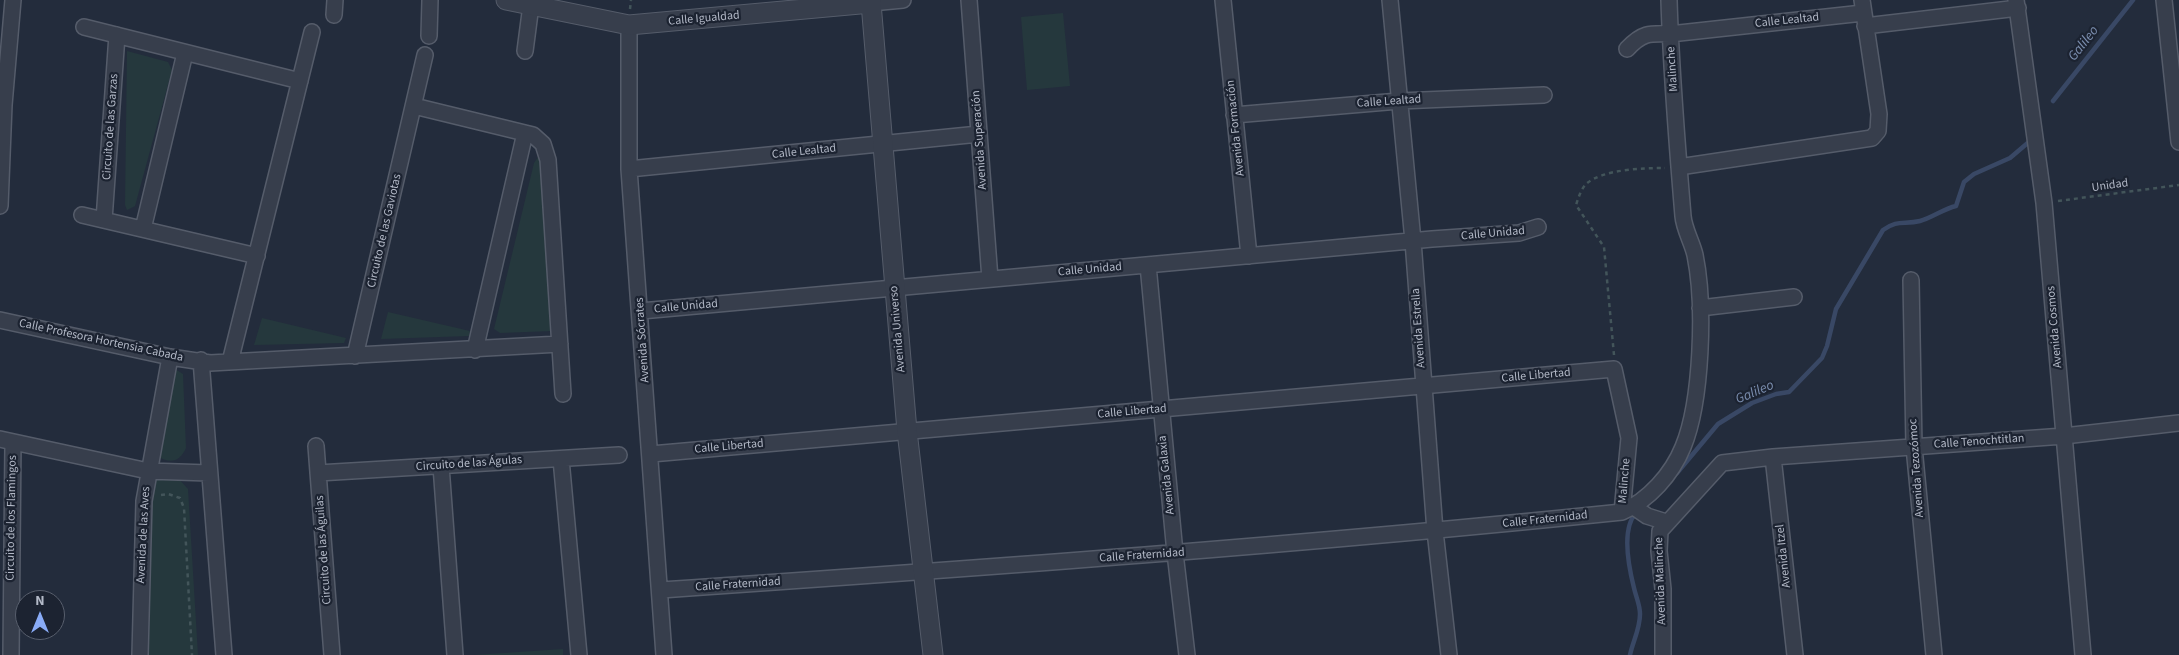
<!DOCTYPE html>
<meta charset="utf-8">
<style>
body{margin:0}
#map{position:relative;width:2179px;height:655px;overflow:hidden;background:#232c3c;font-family:"Source Sans 3",sans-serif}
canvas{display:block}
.north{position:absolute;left:15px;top:590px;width:50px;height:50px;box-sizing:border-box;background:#1c2331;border:1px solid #585f6d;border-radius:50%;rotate:0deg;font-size:14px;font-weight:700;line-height:20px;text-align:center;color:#b3b9c7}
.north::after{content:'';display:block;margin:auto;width:18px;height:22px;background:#89abf6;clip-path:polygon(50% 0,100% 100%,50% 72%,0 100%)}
</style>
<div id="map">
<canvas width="2179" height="655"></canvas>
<div class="north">N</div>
</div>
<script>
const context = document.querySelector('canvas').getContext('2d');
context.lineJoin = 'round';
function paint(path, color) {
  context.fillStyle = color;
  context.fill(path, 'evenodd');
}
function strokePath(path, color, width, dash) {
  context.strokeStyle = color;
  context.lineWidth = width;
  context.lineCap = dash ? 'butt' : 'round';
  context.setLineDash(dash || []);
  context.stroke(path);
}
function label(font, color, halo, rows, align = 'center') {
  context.font = font + ' "Source Sans 3",sans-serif';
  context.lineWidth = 4.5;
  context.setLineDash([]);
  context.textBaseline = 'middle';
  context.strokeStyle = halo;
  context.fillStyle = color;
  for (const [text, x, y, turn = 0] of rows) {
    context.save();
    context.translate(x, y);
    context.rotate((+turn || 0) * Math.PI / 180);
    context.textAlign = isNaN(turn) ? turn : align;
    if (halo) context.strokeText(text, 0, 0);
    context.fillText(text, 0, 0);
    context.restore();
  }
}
paint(new Path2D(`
 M1063,13L1070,86L1027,90L1021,17Z
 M127,51L168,62L172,70L135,206L127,210L125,205Z
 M538,157L541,162L552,331L500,333L494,329L534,163Z
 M388,312L470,331L469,336L381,339Z
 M262,318L346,338L344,343L254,345Z
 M175,369L183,374L186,448C180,462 170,464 157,456Z
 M162,477L178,478L188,489L198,655H138L147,484Z
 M563,649V655H474Z`), '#25383d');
strokePath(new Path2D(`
 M2053,101L2133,0
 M1677,473L1718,424L1752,403L1776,394L1789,392L1822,358L1827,346L1836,309L1883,230C1898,219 1904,225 1920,221C1932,218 1943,209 1956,206L1964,182L1974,174L2010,158L2030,141
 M1630,655C1633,641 1640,629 1640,614C1640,605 1636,597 1634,588C1629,568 1621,529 1636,513`), '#394865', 4.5);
const minor = new Path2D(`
 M969,0L990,279
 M1223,0L1249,256
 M1390,0L1413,241L1435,531L1449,655
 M2016,0L2044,203L2083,655
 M2164,0L2179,142
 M871,3L903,0
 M334,15L335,0
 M629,25V169L664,655
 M1865,26L2018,8
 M84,27L300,81
 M429,36L430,0
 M1627,49C1642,33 1649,33 1670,34L1863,13
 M525,51L531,5
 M414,106L533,135L543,144L548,160L563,394
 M1234,115L1399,101L1544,95
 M1679,167L1872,138L1878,131L1879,114L1862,0
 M629,169L979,134
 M0,206L4,105L13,0
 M82,215L257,256
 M104,220L117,35
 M143,229L185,53
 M1148,265L1175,553L1187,655
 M1911,280L1914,447L1934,655
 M1700,308L1794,297
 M641,311L1432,239L1519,233L1538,227
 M0,320L170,357L210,363L560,344
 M475,350L525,133
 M355,356L425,55
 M201,360L224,655
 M230,362L312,32
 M0,439L148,471L209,473
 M316,446L332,655
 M651,454L1614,369L1629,438L1622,512
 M1773,457L1795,655
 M561,459L579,655
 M441,466L455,655
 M318,473L619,455
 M1634,507L1647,516L1666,522
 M661,590C982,568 1302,545 1622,512C1649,500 1672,474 1683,447C1702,401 1705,304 1695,255C1692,242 1684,229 1683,216C1677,144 1671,72 1669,0
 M11,655L13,442
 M140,655L144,501L170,357
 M1663,655V589L1659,551L1660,531L1722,463L1773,457L2064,436L2179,423`);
const tertiary = new Path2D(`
 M506,0L629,25L871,3L907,431L933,655`);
strokePath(minor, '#555c6a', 18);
strokePath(tertiary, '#555c6a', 21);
strokePath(new Path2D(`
 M630,9L631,0
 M2058,201L2179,185
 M1614,355L1604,247L1576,205C1578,199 1581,189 1586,184C1603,169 1644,168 1665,168
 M161,495L168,494L180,498L184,508L192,655`), '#43555a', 2.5, [4, 4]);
strokePath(minor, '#373e4c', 15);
strokePath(tertiary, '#373e4c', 19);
label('12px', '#b3b9c7', '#1c2331', [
 ["Calle Igualdad",704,19,-5],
 ["Calle Lealtad",1787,21,-6],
 ["Malinche",1673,69,-94],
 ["Calle Lealtad",1389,102,-4],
 ["Circuito de las Garzas",111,127,-86],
 ["Avenida Formación",1236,128,-96],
 ["Avenida Superación",980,140,-94],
 ["Calle Lealtad",804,152,-6],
 ["Unidad",2110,186,-8],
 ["Circuito de las Gaviotas",385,231,-77],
 ["Calle Unidad",1493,234,-5],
 ["Calle Unidad",1090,270,-5],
 ["Calle Unidad",686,307,-5],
 ["Avenida Cosmos",2055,327,-95],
 ["Avenida Estrella",1419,328,-94],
 ["Avenida Universo",898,329,-95],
 ["Avenida Sócrates",643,340,-94],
 ["Calle Profesora Hortensia Cabada",101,341,12],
 ["Calle Libertad",1536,376,-5],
 ["Calle Libertad",1132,412,-5],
 ["Calle Tenochtitlan",1979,442,-4],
 ["Calle Libertad",729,447,-5],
 ["Circuito de las Águlas",469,464,-4],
 ["Avenida Tezozómoc",1917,468,-94],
 ["Avenida Galaxia",1167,475,-96],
 ["Malinche",1625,481,-85],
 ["Circuito de los Flamingos",12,518,-89],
 ["Calle Fraternidad",1545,520,-6],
 ["Avenida de las Aves",144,535,-87],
 ["Circuito de las Águilas",324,550,-94],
 ["Calle Fraternidad",1142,556,-4],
 ["Avenida Itzel",1784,556,-96],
 ["Avenida Malinche",1661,581,-92],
 ["Calle Fraternidad",738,585,-4]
]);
label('italic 14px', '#7b8eaf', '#1c2331', [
 ["Galileo",2084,44,-52],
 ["Galileo",1755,393,-23]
]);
</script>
